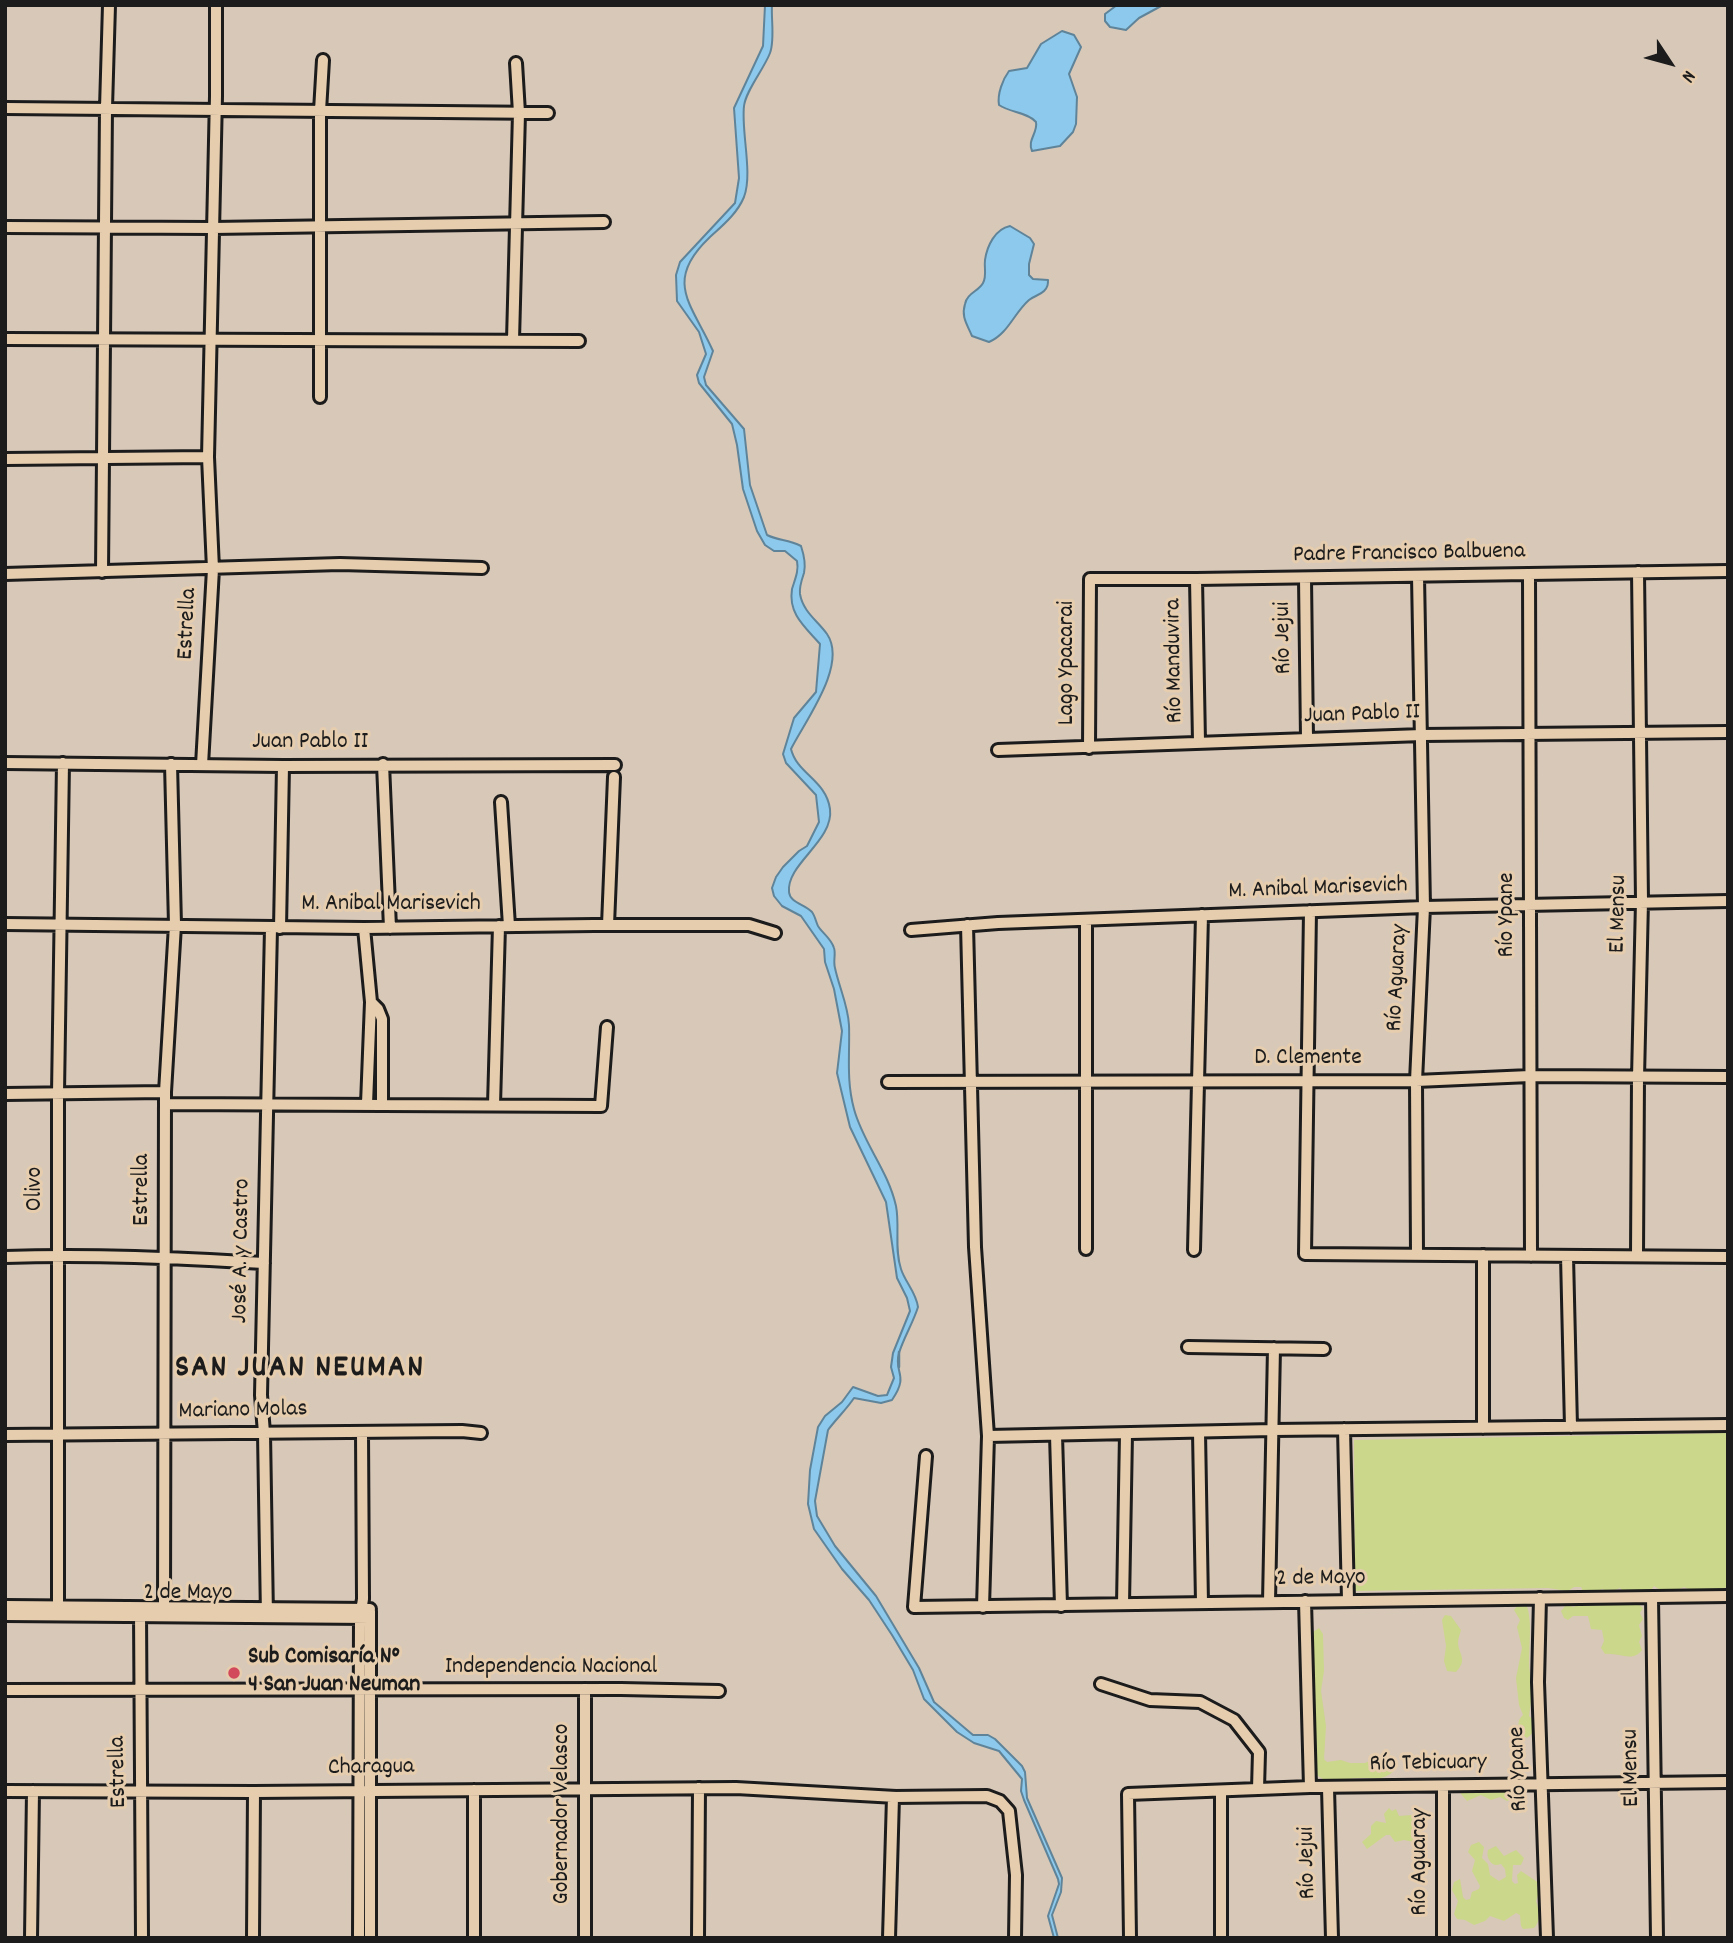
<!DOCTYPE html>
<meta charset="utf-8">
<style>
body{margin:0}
#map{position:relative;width:1733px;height:1943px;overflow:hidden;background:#d8c8b8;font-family:Dekko,sans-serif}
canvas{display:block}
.frame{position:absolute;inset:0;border:7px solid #1c1c1c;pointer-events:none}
.north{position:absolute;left:1635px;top:28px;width:70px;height:70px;-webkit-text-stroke:5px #e6cdae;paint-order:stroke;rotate:126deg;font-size:19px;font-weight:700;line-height:28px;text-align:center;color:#1c1c1c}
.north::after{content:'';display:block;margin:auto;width:24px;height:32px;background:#1c1c1c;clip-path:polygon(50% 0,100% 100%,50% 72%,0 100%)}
</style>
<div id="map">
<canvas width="1733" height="1943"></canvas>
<div class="frame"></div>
<div class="north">N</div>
</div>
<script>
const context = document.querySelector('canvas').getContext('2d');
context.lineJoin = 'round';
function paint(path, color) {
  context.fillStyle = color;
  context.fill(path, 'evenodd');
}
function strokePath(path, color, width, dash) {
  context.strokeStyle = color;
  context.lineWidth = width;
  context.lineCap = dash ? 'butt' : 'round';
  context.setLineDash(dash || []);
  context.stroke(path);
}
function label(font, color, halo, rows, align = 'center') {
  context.font = font + ' Dekko,sans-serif';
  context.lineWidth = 6;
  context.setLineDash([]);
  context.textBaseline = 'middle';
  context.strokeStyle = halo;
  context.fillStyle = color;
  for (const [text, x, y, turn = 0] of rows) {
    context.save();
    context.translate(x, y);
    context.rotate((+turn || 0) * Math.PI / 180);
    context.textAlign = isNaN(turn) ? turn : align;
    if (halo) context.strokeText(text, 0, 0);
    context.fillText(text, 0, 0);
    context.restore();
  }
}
paint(new Path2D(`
 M1728,1433V1584L1722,1592C1712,1593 1692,1592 1684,1587L1667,1594L1654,1586C1649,1594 1638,1595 1629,1595L1620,1588L1610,1592L1602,1589L1593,1595L1584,1593L1581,1587H1574L1568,1591L1548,1588L1355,1591L1354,1440Z
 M1634,1601L1643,1608L1640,1613L1643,1619L1639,1625L1642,1636L1639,1642L1642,1650C1633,1663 1618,1652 1605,1654L1601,1648L1604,1641L1602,1630L1591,1629L1588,1616H1573L1568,1620L1564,1618L1561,1611L1566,1605L1574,1607L1580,1603L1587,1606L1594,1602L1601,1605L1609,1602L1627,1605Z
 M1526,1604C1534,1622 1527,1654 1530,1673C1531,1679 1534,1683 1533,1689C1532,1698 1530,1707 1529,1716L1535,1722L1536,1730L1527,1738L1520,1733C1518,1727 1517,1720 1523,1715L1519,1705L1516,1678L1522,1648L1517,1627L1520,1620L1514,1610L1518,1605Z
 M1445,1615L1451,1616L1461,1630C1460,1634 1458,1638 1458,1643C1459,1655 1468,1659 1456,1672L1447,1671L1444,1661L1446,1646L1442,1620Z
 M1319,1628L1323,1634L1324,1671L1321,1691L1326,1726L1324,1759L1327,1762L1341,1760L1350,1763H1365L1374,1759L1393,1762L1394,1771C1383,1781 1374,1778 1361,1778C1345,1777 1331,1788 1316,1774L1312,1718L1314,1671L1310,1640L1313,1632Z
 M1519,1788V1796L1507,1801L1500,1797L1491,1800L1481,1795L1467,1801L1461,1794L1460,1790Z
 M1389,1808L1392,1811L1396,1809L1399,1816L1412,1815L1417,1822L1413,1828L1416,1834L1414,1842L1404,1840L1395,1842L1390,1835H1386L1367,1849L1362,1842L1371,1834V1826L1376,1821L1386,1823L1384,1814Z
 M1479,1842L1484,1847L1482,1858L1488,1864L1490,1875L1499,1881L1506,1877L1505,1869L1501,1864L1497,1865C1490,1865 1486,1857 1488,1850L1496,1846L1504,1856L1516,1850L1524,1858L1521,1865H1513L1512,1881L1515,1884L1518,1883L1517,1875L1521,1871L1539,1883V1893L1536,1901C1539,1909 1541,1921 1534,1928L1523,1929L1521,1926L1520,1915L1516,1913L1504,1921L1490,1916L1485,1921L1474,1925L1465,1920L1457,1919L1454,1914L1458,1901L1452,1890L1454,1882L1460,1879L1463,1897L1466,1900L1470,1899L1472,1892L1479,1889L1480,1886L1472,1871L1475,1860L1468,1852L1471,1845Z`), '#cbd78a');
const water = new Path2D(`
 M765,5H772C771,20 775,40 770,53C764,69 746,90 744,106C741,132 753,173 744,197C737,214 722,226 709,238C663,282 692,304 713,351L704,377L706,385L744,429L750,485L767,535C779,541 788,539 801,546C804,555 806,564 804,573C802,579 799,587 800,594C803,612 818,621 827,634C848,665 805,721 791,749C797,774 826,780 830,809C834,841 786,864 789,892C790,903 805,904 812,912C815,916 816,922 818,926C823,934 831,938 834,948C836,954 833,961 835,968C839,987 848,1005 849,1025C850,1053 846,1080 854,1109C863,1143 888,1170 896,1206C900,1226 894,1249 901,1269C905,1282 916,1292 918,1307C913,1323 904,1337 899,1353C893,1373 910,1374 892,1400L881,1403L854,1398C846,1410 836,1419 828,1430L815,1501L817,1516L835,1546L876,1596L919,1668L934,1702L973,1735H988L995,1739L1022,1766L1025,1772L1027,1798L1062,1878L1061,1892L1052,1915L1058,1938H1054L1048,1916L1059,1884L1058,1879L1024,1800L1021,1791L1022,1779L999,1751L974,1743L957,1732L924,1699L913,1670L892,1635L869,1600L842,1569L814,1529L808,1504L810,1470L818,1427L825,1416L842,1402L853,1387L878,1396L887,1395L894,1378L891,1367L893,1353L910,1311L907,1298L897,1278L886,1202L850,1127L837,1073L842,1031L834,989L825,962L824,949L801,916L782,906L774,896L772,888L776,877L783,867L799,851L807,846L819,822L816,795L786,763L783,754L794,718L816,692L820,644C805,627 788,614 792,589C795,579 799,571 797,561L785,551H774L765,545L757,531L743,489L737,445L732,424L699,383L697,375L706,354L699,332L677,301L676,275L680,262L735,203L739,178L734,108L763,46Z
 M1117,5H1163L1139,18L1126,30L1110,27L1105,21V14Z
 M1062,31L1074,35L1081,47L1069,74L1077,97L1076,124L1073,132L1060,146L1032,151C1027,140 1038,133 1036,122C1027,112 1011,113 999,105C997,94 1003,79 1009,71L1027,68L1041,44Z
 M1010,226L1030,238L1034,244L1029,264V275L1033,279L1048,280C1048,284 1048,287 1044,291C1040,295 1034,296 1029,300C1014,313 1008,334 989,342L972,336C967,324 961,317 965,304C967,293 979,291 983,283C987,276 984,268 985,260C987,246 995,229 1010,226Z`);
paint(water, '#8cc9ec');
strokePath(water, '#5f8499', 2);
strokePath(new Path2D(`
 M899,1352V1367`), '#5f8499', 2.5);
const street = new Path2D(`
 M5,108L548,113
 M5,227L213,228L604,222
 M5,339L579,341
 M513,340L519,113L516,63
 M320,397V111L323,60
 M5,459L208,457
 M102,572L106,108L109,5
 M5,574L340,564L482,568
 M1529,575L1531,1256
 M1305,578L1307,739
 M1196,579L1199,742
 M1089,748L1090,579H1196L1728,571
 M998,750L1422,735L1728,732
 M5,763L283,766L615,765
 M383,764L390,928
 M202,765L213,569L208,457L216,96V5
 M501,802L509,926
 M1310,911L1305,1254L1728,1257
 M1086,920V1249
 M5,924L364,928L594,925H749L775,933
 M608,925L614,777
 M967,925L975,1247L988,1436L983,1607
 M280,928L283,766
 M364,928L371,1002
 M911,930L998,923L1424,907L1728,901
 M888,1082L1416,1081L1530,1076L1728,1077
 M5,1094L165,1092
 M165,1104L601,1106L607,1027
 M367,1104L371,1002L378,1009L382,1019V1105
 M494,1105L499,926
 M1194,1250L1202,915
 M1417,1255L1416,1081L1424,907L1418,576
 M1483,1255V1428
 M1567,1256L1571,1427
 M1637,1256L1638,1078L1642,901L1638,572
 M5,1257C92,1254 178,1258 264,1263
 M1188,1347L1324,1349
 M1344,1429L1348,1600
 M1199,1432L1202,1603
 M5,1435L462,1431L481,1433
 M1056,1435L1061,1606
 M988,1436L1273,1430L1728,1425
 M926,1456L914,1607L1728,1596
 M1652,1597L1657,1938
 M1540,1598L1538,1682L1547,1938
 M1305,1601L1310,1787
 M1269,1602L1274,1348
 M1123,1604L1126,1434
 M5,1606L370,1609
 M370,1611V1938
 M140,1612L142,1938
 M5,1615L370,1618
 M58,1615V1093L63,763
 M164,1616L165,1092L175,925L171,764
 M267,1617L264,1433L261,1395L271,928
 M1101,1684L1150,1700L1200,1702L1234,1720L1259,1752L1258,1789
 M5,1690L621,1689L719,1691
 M1328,1788L1332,1938
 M474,1790V1938
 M5,1791L254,1792L736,1788L896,1797
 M31,1938L33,1791
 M253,1938L254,1792
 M359,1938L360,1618L363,1599L362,1432
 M585,1938V1689
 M698,1938L699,1788
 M889,1938L893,1797L987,1796L1000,1801L1009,1811L1016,1875L1015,1938
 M1130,1938L1128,1794L1310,1787L1728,1782
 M1221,1938V1791
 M1443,1938V1786`);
strokePath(street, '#1c1c1c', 16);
strokePath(street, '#e6cdae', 10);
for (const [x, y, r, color] of [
 [234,1673,7,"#d1495b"]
]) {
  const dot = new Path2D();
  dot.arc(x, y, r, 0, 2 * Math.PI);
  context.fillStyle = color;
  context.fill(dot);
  strokePath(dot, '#e6cdae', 2.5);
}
label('24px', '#1c1c1c', '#e6cdae', [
 ["Padre Francisco Balbuena",1409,555,-1],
 ["Estrella",189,624,-87],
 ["Río Jejui",1285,638,-91],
 ["Río Manduvira",1176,661,-91],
 ["Lago Ypacarai",1069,663,-90],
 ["Juan Pablo II",1362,716,-2],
 ["Juan Pablo II",310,744],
 ["M. Anibal Marisevich",1318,890,-2],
 ["M. Anibal Marisevich",391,906],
 ["El Mensu",1620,914,-89],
 ["Río Ypane",1509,915,-90],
 ["Río Aguaray",1399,978,-87],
 ["D. Clemente",1308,1060],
 ["Olivo",37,1189,-90],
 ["Estrella",144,1190,-90],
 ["José A. y Castro",243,1251,-89],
 ["Mariano Molas",243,1412,-1],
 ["2 de Mayo",1321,1580,-1],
 ["2 de Mayo",188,1595],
 ["Independencia Nacional",551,1669],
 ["Río Tebicuary",1428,1765,-1],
 ["El Mensu",1633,1768,-91],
 ["Charagua",371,1769,-1],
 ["Río Ypane",1520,1769,-92],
 ["Estrella",120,1772,-91],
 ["Gobernador Velasco",564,1814,-90],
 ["Río Aguaray",1422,1862,-90],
 ["Río Jejui",1309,1863,-91]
]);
label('bold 24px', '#1c1c1c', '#e6cdae', [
 ["Sub Comisaría N°",248,1659],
 ["4 San Juan Neuman",248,1687]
], 'left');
context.letterSpacing = '2px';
label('bold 32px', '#1c1c1c', '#e6cdae', [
 ["SAN JUAN NEUMAN",300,1371]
]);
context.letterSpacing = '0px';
</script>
